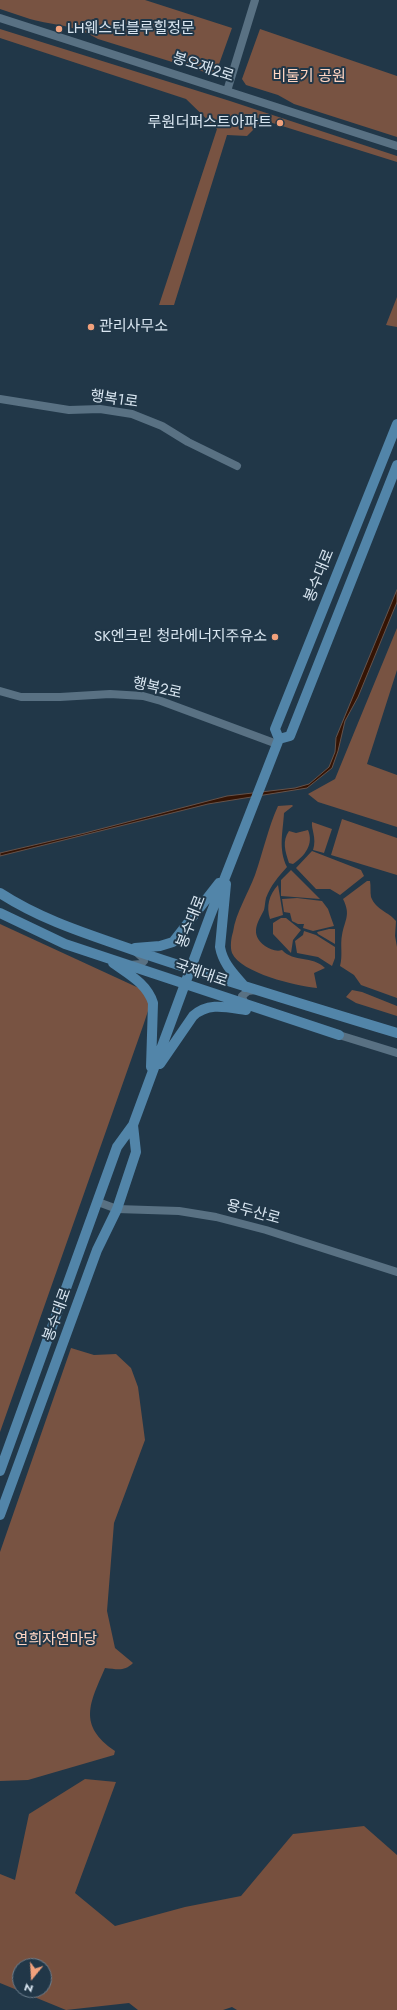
<!DOCTYPE html>
<meta charset="utf-8">
<style>
body{margin:0}
#map{position:relative;width:397px;height:2010px;overflow:hidden;background:#213748;font-family:Jost,sans-serif}
canvas{display:block}
.north{position:absolute;left:12px;top:1958px;width:40px;height:40px;box-sizing:border-box;background:#213748;border:1px solid #6b7d8c;border-radius:50%;rotate:198deg;font-size:11px;font-weight:700;line-height:16px;text-align:center;color:#d9e6f1}
.north::after{content:'';display:block;margin:auto;width:14px;height:18px;background:#f1a17c;clip-path:polygon(50% 0,100% 100%,50% 72%,0 100%)}
</style>
<div id="map">
<canvas width="397" height="2010"></canvas>
<div class="north">N</div>
</div>
<script>
const context = document.querySelector('canvas').getContext('2d');
context.lineJoin = 'round';
function paint(path, color) {
  context.fillStyle = color;
  context.fill(path, 'evenodd');
}
function strokePath(path, color, width, dash) {
  context.strokeStyle = color;
  context.lineWidth = width;
  context.lineCap = dash ? 'butt' : 'round';
  context.setLineDash(dash || []);
  context.stroke(path);
}
function label(font, color, halo, rows, align = 'center') {
  context.font = font + ' Jost,"Noto Sans KR",sans-serif';
  context.lineWidth = 4;
  context.setLineDash([]);
  context.textBaseline = 'middle';
  context.strokeStyle = halo;
  context.fillStyle = color;
  for (const [text, x, y, turn = 0] of rows) {
    context.save();
    context.translate(x, y);
    context.rotate((+turn || 0) * Math.PI / 180);
    context.textAlign = isNaN(turn) ? turn : align;
    if (halo) context.strokeText(text, 0, 0);
    context.fillText(text, 0, 0);
    context.restore();
  }
}
paint(new Path2D(`
 M0,0H145L232,28L218,67L211,74L98,39C73,24 56,26 30,19C20,16 10,12 0,9Z
 M0,29L230,101L397,156V162L263,120L247,136L227,135L174,305H159L217,129L186,99L0,38Z
 M260,29L397,76V137L294,104L278,95L246,85L242,79Z
 M397,297V327L386,325Z
 M397,628V670L367,764L397,775V827L318,802L308,794L335,779Z
 M292,805L293,806L284,813C283,832 278,849 287,867C278,877 271,885 266,898C265,902 265,906 264,910C258,922 249,934 265,946C270,949 276,952 282,950C294,963 312,955 325,968L314,973L317,988C296,986 241,973 232,953C230,947 231,938 233,932C236,912 248,894 255,875C263,852 268,828 278,806Z
 M342,819L397,838V875L331,855Z
 M312,822L332,829L324,853L313,850C317,838 311,829 312,822Z
 M308,830C314,844 305,856 293,864L289,863C285,851 282,841 289,831L296,833Z
 M312,851L361,870L364,876L340,895L330,889H316L296,868Z
 M291,870L320,899L281,896V880Z
 M367,881H370C371,886 370,892 371,897C376,910 389,912 396,921L395,936L397,947V998L361,985L354,975L340,966C343,955 340,945 342,935C345,919 351,915 343,899Z
 M278,885L283,915L270,919C266,906 269,895 278,885Z
 M297,898L322,901L328,909L334,926L313,931L303,928L304,924H298L292,921L290,913L284,912L282,899Z
 M281,918H286L301,930L293,940L291,953L273,934V923Z
 M0,924L141,989L148,1000V1011L143,1026L0,1432Z
 M329,929H335V944L318,934L317,932Z
 M304,931L316,935L335,947V958L332,966L318,957L297,953L295,941L303,935Z
 M352,990L362,992L397,1006V1016L356,1003L346,997Z
 M71,1348L94,1355L116,1354L131,1368L138,1387L145,1440L114,1523L107,1611L115,1648L133,1663C124,1672 117,1669 105,1668C90,1703 77,1725 115,1751L114,1755L28,1780L0,1781V1552Z`), '#785342');
paint(new Path2D(`
 M85,1779L116,1782L75,1893L115,1926L185,1907L241,1896L293,1834L364,1826L397,1855V2010H237L232,2007L223,2010H138L129,2003L66,2010L0,1983V1874L15,1880L29,1814ZM20,1966H44V1990H20Z`), '#77503e');
const water = new Path2D(`
 M397,590V602L358,697L345,721L338,751L332,768L307,788L208,804L0,856V853L85,833L227,796L295,788L309,784L329,767L335,752L336,738Z`);
paint(water, '#351404');
strokePath(water, '#66534b', 1);
strokePath(new Path2D(`
 M0,18L397,146
 M227,91L255,0
 M0,399L69,410L100,409L132,414L162,426L188,442L237,466
 M0,691L21,697H60L110,694L143,696L161,701L277,744
 M130,965L141,964L144,961L143,958L135,951
 M249,1006L244,1002L242,996L248,991L256,990
 M339,1035L397,1053
 M98,1202L117,1209L179,1211L216,1217L266,1230L397,1272`), '#597183', 8);
strokePath(new Path2D(`
 M279,739L290,736L397,465
 M226,884L220,947C223,964 234,974 245,987
 M0,893C43,921 91,935 139,952C225,981 311,1007 397,1033
 M0,913L65,944L339,1035
 M135,948L160,946L173,942L219,883
 M113,963C130,975 147,984 153,1003L151,1067
 M160,1064L193,1016C208,1002 226,1007 246,1010
 M0,1471L117,1147L133,1125L210,916L279,739L275,729L397,424
 M0,1515L97,1250L117,1209L136,1152L133,1125`), '#5285a9', 10);
for (const [x, y, r, color] of [
 [59,29,4,"#f1a17c"],
 [280,123,4,"#f1a17c"],
 [91,327,4,"#f1a17c"],
 [275,637,4,"#f1a17c"]
]) {
  const dot = new Path2D();
  dot.arc(x, y, r, 0, 2 * Math.PI);
  context.fillStyle = color;
  context.fill(dot);
  strokePath(dot, '#213748', 1.5);
}
label('15px', '#d9e6f1', '#213748', [
 ["LH웨스턴블루힐정문",67,29],
 ["루원더퍼스트아파트",272,123,"right"],
 ["관리사무소",99,327],
 ["SK엔크린 청라에너지주유소",267,637,"right"]
], 'left');
label('15px', '#d9e6f1', '#213748', [
 ["봉오재2로",203,68,18],
 ["행복1로",114,400,8],
 ["봉수대로",320,576,-68],
 ["행복2로",157,689,13],
 ["봉수대로",192,922,-69],
 ["국제대로",201,974,19],
 ["용두산로",253,1213,15],
 ["봉수대로",58,1315,-70]
]);
label('15px', '#ffd5c2', '#213748', [
 ["비둘기 공원",309,77],
 ["연희자연마당",56,1640]
]);
</script>
